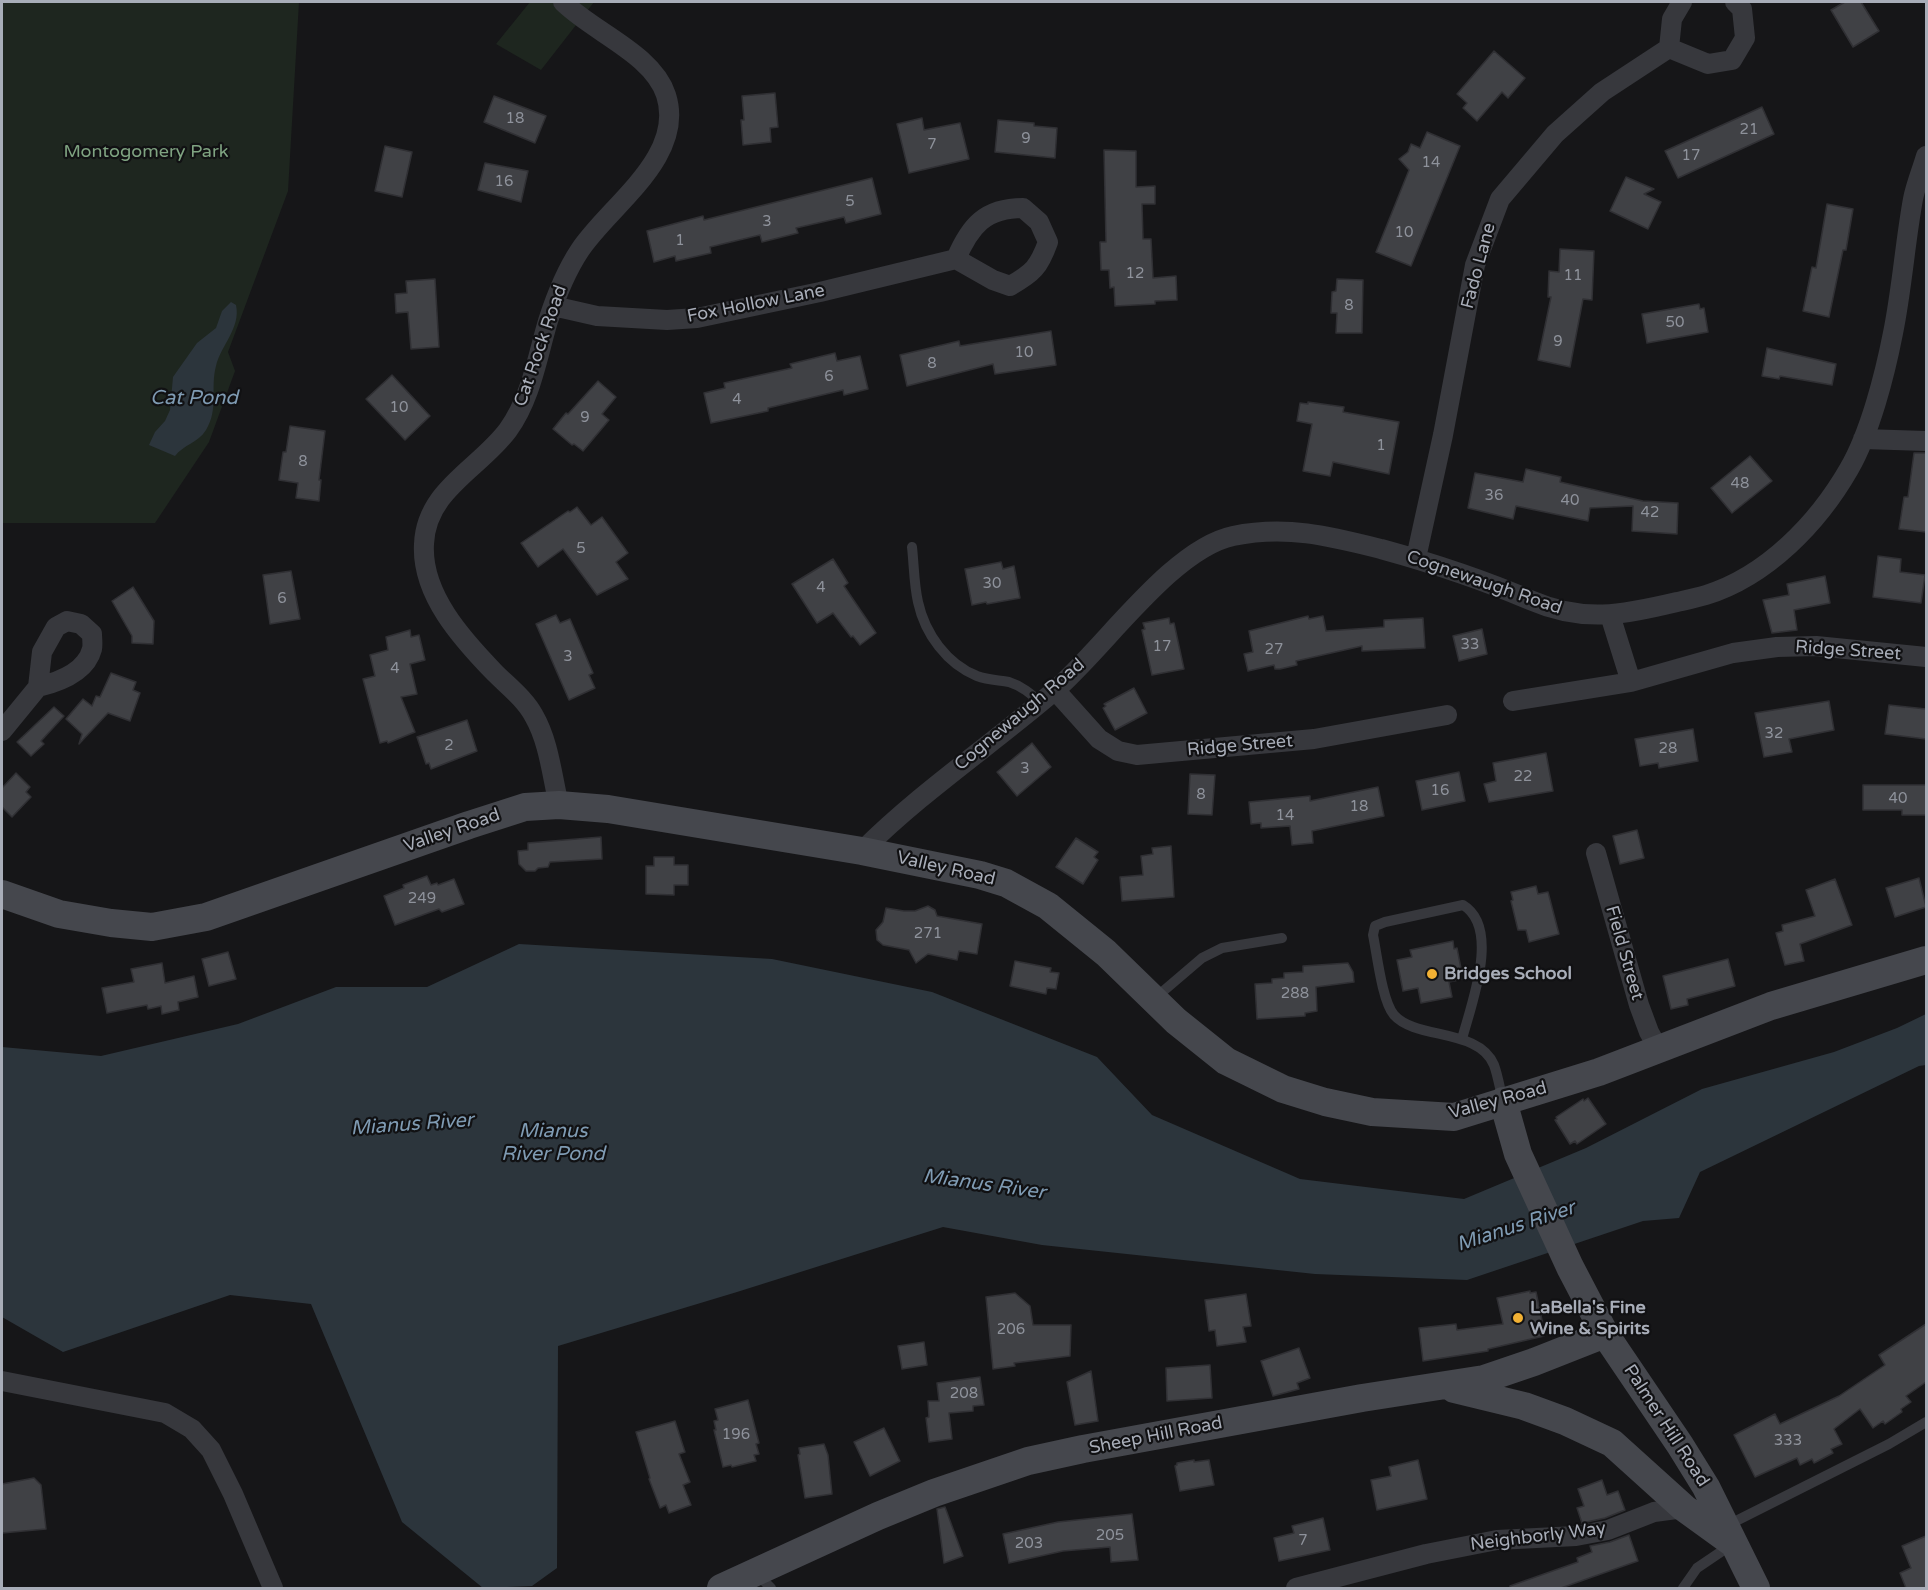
<!DOCTYPE html>
<style>
body{margin:0}
#map{position:relative;width:1928px;height:1590px;overflow:hidden;background:#161618;font-family:"Varela Round",sans-serif}
canvas{display:block}
.frame{position:absolute;inset:0;border:3px solid #a8adb8;pointer-events:none}
</style>
<div id="map">
<canvas width="1928" height="1590"></canvas>
<div class="frame"></div>
</div>
<script>
const context = document.querySelector('canvas').getContext('2d');
context.lineJoin = 'round';
function paint(path, color) {
  context.fillStyle = color;
  context.fill(path, 'evenodd');
}
function strokePath(path, color, width, dash) {
  context.strokeStyle = color;
  context.lineWidth = width;
  context.lineCap = dash ? 'butt' : 'round';
  context.setLineDash(dash || []);
  context.stroke(path);
}
function label(font, color, halo, rows, align = 'center') {
  context.font = font + ' "Varela Round",sans-serif';
  context.lineWidth = 4.5;
  context.setLineDash([]);
  context.textBaseline = 'middle';
  context.strokeStyle = halo;
  context.fillStyle = color;
  for (const [text, x, y, turn = 0] of rows) {
    context.save();
    context.translate(x, y);
    context.rotate((+turn || 0) * Math.PI / 180);
    context.textAlign = isNaN(turn) ? turn : align;
    if (halo) context.strokeText(text, 0, 0);
    context.fillText(text, 0, 0);
    context.restore();
  }
}
paint(new Path2D(`
 M2,2H299L288,191L228,352L235,371L209,442L155,523H2Z
 M530,2H594L541,70L496,44Z`), '#1e261f');
paint(new Path2D(`
 M231,302L236,305C241,328 221,345 216,366C210,388 219,409 206,430C198,443 183,445 175,456L149,445L155,432L165,421L170,410L173,377L197,343L216,328L222,311Z
 M519,944L772,959L932,992L1097,1057L1152,1115L1300,1179L1464,1199L1586,1148L1702,1089L1834,1052L1897,1028L1926,1014V1065L1919,1066L1700,1172L1679,1218L1643,1221L1467,1280L1315,1274L1042,1245L943,1227L737,1292L558,1346L557,1568L532,1586L483,1588L402,1522L311,1304L230,1295L63,1352L2,1317V1047L101,1056L238,1024L336,987H427Z`), '#2c353c');
const building = new Path2D(`
 M1845,2H1861L1879,31L1853,47L1831,10Z
 M1494,51L1525,78L1508,98L1502,92L1477,121L1463,108L1467,103L1457,94Z
 M775,93L778,127L770,128L771,142L743,145L741,120H744L742,96Z
 M494,96L546,116L535,143L484,122Z
 M1762,107L1774,134L1678,178L1665,151Z
 M922,118L924,130L960,123L969,159L909,173L897,124Z
 M998,120L1034,123V126L1057,128L1055,158L995,152Z
 M1427,132L1460,146L1411,266L1376,252L1409,170L1399,159L1408,152L1411,144L1420,148Z
 M385,146L412,152L402,197L375,191Z
 M1104,150L1136,151V187L1155,186V204H1142L1143,239H1151L1153,278L1176,276L1177,300L1155,301V304L1115,306L1114,287L1110,288L1109,270H1101L1100,242H1106Z
 M485,163L528,171L521,202L478,190Z
 M1626,177L1654,189L1644,194L1661,202L1648,229L1610,211Z
 M872,178L881,214L846,223L844,217L796,228L798,233L762,242L760,235L710,247L711,253L676,261L675,256L654,262L647,231L703,216L704,220Z
 M1827,204L1853,209L1846,250H1843L1829,317L1803,311L1812,267L1816,268Z
 M1560,249L1594,251L1592,300L1583,299L1570,367L1538,360L1551,297H1548L1549,271L1559,272Z
 M435,279L439,347L411,349L408,312L396,313L395,294L407,293L406,281Z
 M1337,279L1363,280L1362,333H1336L1337,313H1331L1332,292L1336,291Z
 M1699,304L1700,309L1704,308L1708,332L1647,343L1642,314Z
 M1051,331L1056,365L995,374L993,364L907,386L900,355L959,341L960,346Z
 M1767,348L1836,364L1832,385L1780,376L1779,379L1762,376Z
 M835,353L837,361L860,356L868,389L844,395L843,390L768,408V411L711,423L704,393L725,388L724,383L792,368L790,364Z
 M392,375L430,416L405,440L366,399Z
 M598,381L616,397L602,414L609,420L583,451L574,444L572,445L553,429L566,413L568,414Z
 M1308,402L1344,407L1343,412L1399,422L1389,474L1333,462L1330,476L1303,471L1312,424L1297,421L1300,403L1308,404Z
 M290,426L325,431L319,480H321L319,501L296,498L298,483L279,480L283,452H286Z
 M1914,453H1926V532L1899,529L1904,497H1908Z
 M1750,456L1772,481L1732,513L1711,488Z
 M1526,469L1561,477L1560,482L1643,501L1678,503L1677,534L1632,531L1633,506L1590,508L1588,521L1516,506L1513,519L1468,508L1475,473L1523,482Z
 M577,507L591,525L602,517L628,553L616,562L628,579L597,595L563,549L538,567L521,543L568,511L570,512Z
 M1878,556L1901,559L1900,572L1925,575L1921,603L1873,597Z
 M833,559L848,583L844,586L876,633L860,645L853,636L851,637L833,613L817,623L792,584Z
 M1001,562L1003,569L1014,566L1020,598L987,604L986,602L972,605L965,569Z
 M291,571L300,619L270,624L263,575Z
 M1825,576L1830,603L1794,610L1797,630L1772,633L1763,600L1789,595L1787,584Z
 M133,587L154,621L153,644L132,643V636L112,601Z
 M556,615L560,623L570,619L593,673L589,675L595,688L569,700L536,624Z
 M1308,616L1309,619L1323,616L1326,631L1384,627V620L1423,618L1425,648L1362,651V646L1296,661L1297,665L1280,669H1275L1274,665L1248,671L1244,654L1253,652L1249,631Z
 M1169,618L1170,624L1174,623L1184,669L1152,675L1142,630L1145,629L1143,623Z
 M1482,629L1487,654L1459,661L1453,636Z
 M410,630L411,637L419,635L425,660L410,664L417,694L401,697L415,732L388,743L387,741L380,743L363,679L375,676L370,655L388,650L386,637Z
 M111,673L136,682L133,690L140,693L130,721L108,713L79,744L82,734L66,719L83,699L92,706L96,696L100,697Z
 M1134,688L1147,713L1115,730L1103,708L1106,706L1104,704Z
 M1829,701L1834,730L1789,739L1792,752L1764,757L1755,713Z
 M1889,705L1926,709V739L1885,734Z
 M54,707L64,716L41,741L44,744L31,756L17,742Z
 M467,720L477,751L431,769L429,763L426,764L417,737Z
 M1693,729L1698,761L1659,768L1658,763L1640,766L1635,739Z
 M1032,743L1051,767L1017,796L997,772Z
 M1546,753L1553,791L1489,802L1484,784L1496,781L1493,763Z
 M1459,772L1465,801L1422,810L1416,781Z
 M16,773L30,787L26,792L31,797L12,817L2,807V788Z
 M1190,774L1215,775L1212,815L1188,814Z
 M1863,785H1926V815H1902V810H1863Z
 M1378,787L1384,816L1312,831L1313,843L1292,845L1290,826L1261,828V823L1251,824L1249,802L1310,796V801Z
 M1637,830L1644,858L1620,864L1613,836Z
 M601,837L602,859L550,862L548,867L538,868L535,871H526L519,864L518,851L528,850V843Z
 M1076,838L1098,852L1094,857L1098,860L1083,884L1056,867Z
 M1171,846L1174,897L1122,901L1120,877L1143,875L1141,856L1153,854L1152,848Z
 M654,857H674V865H688V885H674V895L646,894V866H654Z
 M427,876L431,885L437,883L438,885L454,879L464,904L442,912L439,909L395,925L384,896L404,888L403,885Z
 M1919,878L1926,907L1895,917L1886,888Z
 M1835,879L1852,925L1800,944L1804,961L1785,965L1776,933L1783,931L1782,925L1815,916L1806,890Z
 M1536,886L1538,894L1548,892L1559,934L1529,942L1526,930H1518L1511,901L1513,900L1511,892Z
 M928,906L935,910L937,916L982,924L977,954L959,951L957,960L928,954L916,963L909,950L883,945L877,940L876,930L883,922L886,908L904,911H915Z
 M1453,941L1454,949L1457,948L1463,979L1449,982L1452,997L1421,1003L1418,988L1403,991L1397,960L1412,957L1410,950Z
 M228,952L236,979L209,986L202,959Z
 M1728,959L1735,986L1687,999L1688,1005L1671,1009L1663,976Z
 M1015,961L1051,968L1050,972L1059,973L1056,989L1047,988L1046,994L1010,986Z
 M162,963L165,983L194,976L198,997L178,1002L179,1010L162,1014L161,1006L148,1009L147,1005L107,1013L102,988L134,982L131,969Z
 M1348,963L1353,972L1354,982L1316,987L1317,1011L1305,1013V1016L1257,1019L1255,984L1272,983V979L1284,978V973L1303,972V966Z
 M1588,1098L1606,1124L1577,1144L1575,1141L1570,1144L1555,1120L1557,1119L1556,1117L1583,1099L1584,1101Z
 M1530,1291V1293L1536,1292L1543,1325L1541,1326L1544,1336L1488,1349V1351L1423,1361L1419,1328L1456,1324L1457,1330L1503,1324L1497,1298Z
 M1015,1293L1030,1306L1033,1325H1071L1070,1356L1014,1363L1015,1366L993,1369L986,1297Z
 M1246,1294L1251,1326L1243,1327L1246,1342L1217,1346L1215,1330L1209,1331L1205,1300Z
 M1926,1324V1382L1906,1396L1911,1402L1901,1409L1902,1412L1885,1424L1883,1421L1873,1428L1860,1409L1834,1429L1842,1444L1831,1449L1833,1453L1814,1463L1812,1459L1800,1465L1797,1458L1755,1477L1734,1435L1775,1414L1780,1424L1839,1396L1885,1365L1879,1355Z
 M924,1342L927,1365L902,1369L898,1346Z
 M1299,1348L1310,1378L1297,1383L1299,1389L1273,1396L1261,1361Z
 M1210,1365L1212,1398L1167,1401L1166,1368Z
 M1091,1371L1098,1421L1075,1425L1067,1382Z
 M980,1377L984,1405L973,1406V1411L949,1413L952,1439L929,1442L926,1418L929,1417L928,1401H939L937,1383Z
 M748,1400L759,1443L756,1444L759,1454L754,1455L756,1461L732,1467L731,1465L723,1467L714,1430H716L714,1421L718,1420L715,1409Z
 M675,1421L685,1452L679,1454L690,1482L683,1485L691,1505L669,1513L666,1505L660,1508L649,1479L650,1478L636,1432Z
 M884,1428L900,1461L870,1476L854,1442Z
 M824,1444L828,1455L832,1494L805,1498L798,1455L800,1454L799,1448Z
 M1194,1460V1462L1209,1460L1214,1485L1180,1491L1175,1466L1177,1465V1463Z
 M1418,1460L1427,1499L1377,1510L1371,1480L1391,1476L1389,1467Z
 M34,1478L41,1485L46,1529L2,1533V1484Z
 M1602,1480L1607,1495L1618,1491L1625,1510L1605,1518L1582,1523L1577,1508L1584,1506L1578,1489Z
 M945,1507L963,1556L944,1563L937,1509Z
 M1132,1514L1138,1560L1111,1562L1110,1547L1063,1551L1009,1563L1003,1534L1058,1522Z
 M1323,1518L1330,1550L1279,1561L1274,1538L1294,1533L1292,1526Z
 M1629,1535L1638,1561L1632,1563L1561,1588H1510V1586L1578,1562L1577,1558L1592,1552L1590,1546L1610,1542Z
 M1926,1536V1588H1906L1900,1573L1911,1568L1902,1546Z`);
paint(building, '#404145');
strokePath(building, '#303034', 1.5);
strokePath(new Path2D(`
 M912,547C914,565 914,585 918,602C925,634 947,664 977,676C988,680 998,680 1009,682C1022,686 1031,694 1040,702
 M1154,999L1202,958L1222,948L1282,938
 M1462,1039C1471,1005 1501,928 1463,905L1385,922L1375,926L1373,935C1377,954 1382,1001 1394,1015C1416,1040 1479,1028 1494,1065C1498,1076 1500,1089 1503,1101
 M1726,1526L1889,1444L1926,1422
 M757,1574L771,1588
 M1683,1588L1697,1568L1731,1545`), '#37383d', 10);
strokePath(new Path2D(`
 M1669,48L1708,64L1732,60L1745,38L1742,9L1735,2
 M1669,48L1672,19L1682,2
 M553,306L597,316L667,320L697,318L820,292L956,259C970,226 985,208 1023,208L1039,222L1048,242C1039,267 1033,273 1010,286L993,280L956,259
 M1863,439L1926,441
 M1416,558L1443,435L1475,265L1500,199L1555,134L1602,92L1669,48
 M1610,615L1631,682
 M1055,690L1099,739L1118,751L1137,755L1314,739L1447,715
 M1513,701L1631,682L1733,653L1777,647L1816,646L1926,657
 M2,731L38,687L42,652L56,627L67,621L81,624L92,634C92,638 93,645 92,649C86,672 59,682 38,687
 M559,805C552,776 549,742 534,716C525,699 508,686 495,673C462,639 421,594 424,544C426,490 479,469 508,430C531,398 537,358 548,321C556,296 566,271 580,250C609,206 686,157 666,95C653,54 593,32 563,2
 M862,851C921,792 990,746 1053,692C1102,651 1171,549 1233,536C1286,525 1329,536 1381,549C1432,563 1481,579 1530,600C1583,623 1622,615 1677,602C1686,600 1696,598 1706,595C1767,576 1818,523 1849,469C1870,433 1885,374 1893,333C1902,289 1905,243 1913,199C1916,184 1922,170 1926,156
 M1596,853L1639,1005L1649,1032L1659,1050
 M2,1381L165,1413L192,1429L211,1450L233,1494L273,1588
 M1296,1588L1426,1554L1497,1540L1576,1536L1608,1530L1654,1512L1684,1508`), '#37383d', 20);
strokePath(new Path2D(`
 M2,894L59,914L111,923L152,927L206,917L469,825L525,807L559,805L608,809L862,851L980,875L1006,883L1048,906L1106,953L1176,1021L1226,1061L1283,1089L1325,1102L1372,1112L1454,1117L1599,1072L1771,1006L1926,960
 M1503,1101L1518,1154L1570,1267L1605,1334L1680,1445L1706,1487L1756,1588
 M1454,1389L1524,1406L1565,1421L1612,1443L1684,1508L1731,1542
 M721,1588L878,1516L934,1493L1028,1461L1083,1449L1362,1398L1484,1379L1534,1362L1605,1334`), '#45474d', 28);
for (const [x, y, r, color] of [
 [1432,974,6,"#f2b134"],
 [1518,1318,6,"#f2b134"]
]) {
  const dot = new Path2D();
  dot.arc(x, y, r, 0, 2 * Math.PI);
  context.fillStyle = color;
  context.fill(dot);
  strokePath(dot, '#111113', 2);
}
label('15px', '#8e929b', null, [
 ["18",515,119],
 ["21",1749,130],
 ["9",1026,139],
 ["7",932,145],
 ["17",1691,156],
 ["14",1431,163],
 ["16",504,182],
 ["5",850,202],
 ["3",767,222],
 ["10",1404,233],
 ["1",680,241],
 ["12",1135,274],
 ["11",1573,276],
 ["8",1349,306],
 ["50",1675,323],
 ["9",1558,342],
 ["10",1024,353],
 ["8",932,364],
 ["6",829,377],
 ["4",737,400],
 ["10",399,408],
 ["9",585,418],
 ["1",1381,446],
 ["8",303,462],
 ["48",1740,484],
 ["36",1494,496],
 ["40",1570,501],
 ["42",1650,513],
 ["5",581,549],
 ["30",992,584],
 ["4",821,588],
 ["6",282,599],
 ["33",1470,645],
 ["17",1162,647],
 ["27",1274,650],
 ["3",568,657],
 ["4",395,669],
 ["32",1774,734],
 ["2",449,746],
 ["28",1668,749],
 ["3",1025,769],
 ["22",1523,777],
 ["16",1440,791],
 ["8",1201,795],
 ["40",1898,799],
 ["18",1359,807],
 ["14",1285,816],
 ["249",422,899],
 ["271",928,934],
 ["288",1295,994],
 ["206",1011,1330],
 ["208",964,1394],
 ["196",736,1435],
 ["333",1788,1441],
 ["205",1110,1536],
 ["7",1303,1541],
 ["203",1029,1544]
]);
label('18px', '#7fa381', '#111113', [
 ["Montogomery Park",146,152]
]);
label('18px', '#a8adb8', '#111113', [
 ["Fado Lane",1479,266,-75],
 ["Fox Hollow Lane",756,304,-11],
 ["Cat Rock Road",541,346,-71],
 ["Cognewaugh Road",1484,583,19],
 ["Ridge Street",1848,651,4],
 ["Cognewaugh Road",1020,715,-40],
 ["Ridge Street",1240,746,-5],
 ["Valley Road",452,831,-19],
 ["Valley Road",946,869,13],
 ["Field Street",1624,953,74],
 ["Valley Road",1498,1101,-15],
 ["Palmer Hill Road",1666,1426,57],
 ["Sheep Hill Road",1156,1436,-11],
 ["Neighborly Way",1538,1537,-7]
]);
label('bold 18px', '#a8adb8', '#111113', [
 ["Bridges School",1444,974],
 ["LaBella's Fine",1530,1308],
 ["Wine & Spirits",1530,1329]
], 'left');
label('italic 20px', '#7f9bb3', '#111113', [
 ["Cat Pond",194,399],
 ["Mianus River",412,1125,-4],
 ["Mianus",553,1132],
 ["River Pond",553,1155],
 ["Mianus River",984,1185,8],
 ["Mianus River",1516,1227,-18]
]);
</script>
